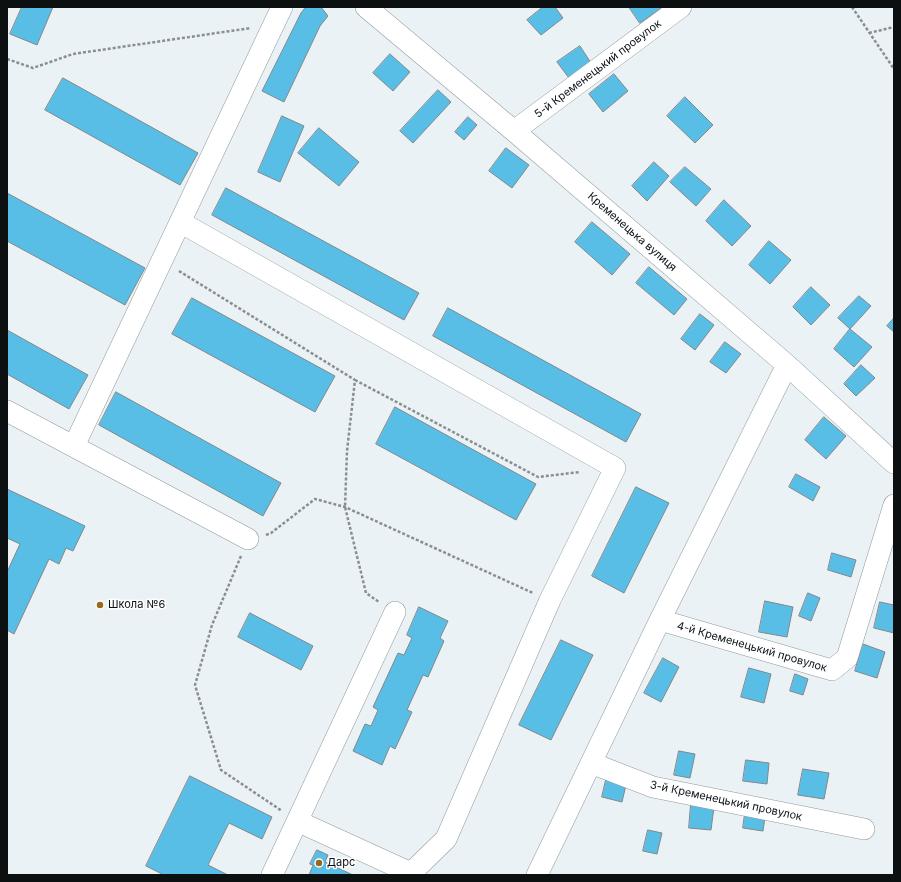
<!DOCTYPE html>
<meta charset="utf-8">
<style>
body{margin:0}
#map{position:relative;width:901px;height:882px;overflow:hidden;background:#ebf2f5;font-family:Inter,sans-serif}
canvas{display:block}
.frame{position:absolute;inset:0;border:8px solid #0d1011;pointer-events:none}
</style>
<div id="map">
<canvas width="901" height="882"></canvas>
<div class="frame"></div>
</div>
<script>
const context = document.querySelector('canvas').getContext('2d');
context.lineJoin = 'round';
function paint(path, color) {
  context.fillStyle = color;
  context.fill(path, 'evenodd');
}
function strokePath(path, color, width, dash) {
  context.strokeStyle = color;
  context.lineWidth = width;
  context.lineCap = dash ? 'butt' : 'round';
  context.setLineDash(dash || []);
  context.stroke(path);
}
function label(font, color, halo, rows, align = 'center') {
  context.font = font + ' Inter,sans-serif';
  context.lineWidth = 3;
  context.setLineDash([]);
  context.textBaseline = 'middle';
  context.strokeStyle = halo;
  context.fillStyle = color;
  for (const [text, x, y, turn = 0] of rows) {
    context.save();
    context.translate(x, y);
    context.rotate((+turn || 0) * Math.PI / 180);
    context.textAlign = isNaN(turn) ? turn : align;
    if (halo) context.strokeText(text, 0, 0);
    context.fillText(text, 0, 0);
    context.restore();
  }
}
const building = new Path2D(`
 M22,7H53L37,45L10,34Z
 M306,7H321L328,16L320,26L284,102L262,91L301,13Z
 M543,7H555L563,18L541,35L527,20Z
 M629,7H663L640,23Z
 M580,46L591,63L569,78L557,62Z
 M390,54L410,72L393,91L373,73Z
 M614,74L628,91L603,112L589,94Z
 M63,78L198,153L180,185L45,110Z
 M438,90L451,102L413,143L400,131Z
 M685,97L713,125L695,143L667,116Z
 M282,116L304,126L280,182L258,172Z
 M468,117L477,125L464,140L455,132Z
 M319,128L359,162L339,186L298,153Z
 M506,148L529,165L512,188L489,171Z
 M654,162L669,176L647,201L632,186Z
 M685,167L711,189L696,206L670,182Z
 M226,188L419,293L404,320L212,215Z
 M7,193L145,268L125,305L7,241Z
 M724,200L751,226L732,246L706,221Z
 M592,222L630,254L612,275L575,242Z
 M769,241L791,260L770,284L749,265Z
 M649,267L687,299L674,315L636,283Z
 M811,287L830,305L811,325L793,307Z
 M859,296L871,306L850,329L838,318Z
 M192,298L335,376L315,412L172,334Z
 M448,308L641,414L626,442L433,336Z
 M700,314L714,325L695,350L681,339Z
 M894,318V332L887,326Z
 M850,329L872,347L854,367L834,349Z
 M7,330L88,375L69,409L7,374Z
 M725,342L741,354L726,373L710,362Z
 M861,365L875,378L856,396L844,384Z
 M116,392L281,483L263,516L99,425Z
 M395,407L536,484L516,520L376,444Z
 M824,417L846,436L826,459L805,440Z
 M796,474L820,487L813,501L789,487Z
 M636,487L669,503L624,593L592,576Z
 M7,489L85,526L73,551L66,548L59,564L49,559L14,634L7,630V572L20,544L7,538Z
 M832,553L856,560L851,577L828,570Z
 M808,593L820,598L811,621L799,616Z
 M765,601L793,607L787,637L759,632Z
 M880,602L894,605V633L874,628Z
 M419,607L448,621L440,638L444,641L428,677L423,675L407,710L412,712L395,749L390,746L382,765L353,751L365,724L371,726L378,710L373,707L398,653L404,655L412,638L407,635Z
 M250,613L313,646L301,670L238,637Z
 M561,640L593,655L551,740L519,725Z
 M863,644L885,652L877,678L855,671Z
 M663,658L679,667L661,702L644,693Z
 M749,668L771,674L764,703L741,697Z
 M795,674L808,679L803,695L790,691Z
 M679,751L695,754L690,778L674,775Z
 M746,760L769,763L767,784L743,781Z
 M803,769L829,773L824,799L798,795Z
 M190,776L272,817L262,839L229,823L208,865L228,875H164L146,866Z
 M606,780L626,785L622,802L602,797Z
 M691,804L714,807L711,830L689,828Z
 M745,814L765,817L763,831L743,828Z
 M648,830L662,833L657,854L643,851Z
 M317,850L328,855L325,862L353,875H309L313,865L310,864Z`);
paint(building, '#58bee6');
strokePath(building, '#81878a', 1);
const minor = new Path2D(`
 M366,7L514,131L787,365L894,463
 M514,131L681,7
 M180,222L615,468L550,600L446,839L411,873L297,821
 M7,411L248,539
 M74,446L282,7
 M660,620L832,670L847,658L894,505
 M591,763L653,787L864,829
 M272,875L395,612
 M537,875L660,620L787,365`);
strokePath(minor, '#92999c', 22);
strokePath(new Path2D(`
 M852,7L894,69
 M869,33L894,27
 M7,59L33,68L73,54L251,28
 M179,271L355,380L347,451L345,507L366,593L379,602
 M355,380L538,477L580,472
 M266,535L271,533L315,499L345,507L533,593
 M241,556L212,625L195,685L221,770L282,811`), '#898f91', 2.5, [3, 2]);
strokePath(minor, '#fff', 21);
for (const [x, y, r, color] of [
 [100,605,4,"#9a671c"],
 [319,863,4,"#9a671c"]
]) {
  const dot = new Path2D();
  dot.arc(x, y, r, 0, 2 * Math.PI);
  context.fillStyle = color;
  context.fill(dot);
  strokePath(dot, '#fcfeff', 1.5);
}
label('11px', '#0d1011', '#fcfeff', [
 ["5-й Кременецький провулок",598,69,-37],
 ["Кременецька вулиця",632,232,41],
 ["4-й Кременецький провулок",752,647,16],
 ["3-й Кременецький провулок",726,801,12]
]);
label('11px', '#0d1011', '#fcfeff', [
 ["Школа №6",108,605],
 ["Дарс",327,863]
], 'left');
</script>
